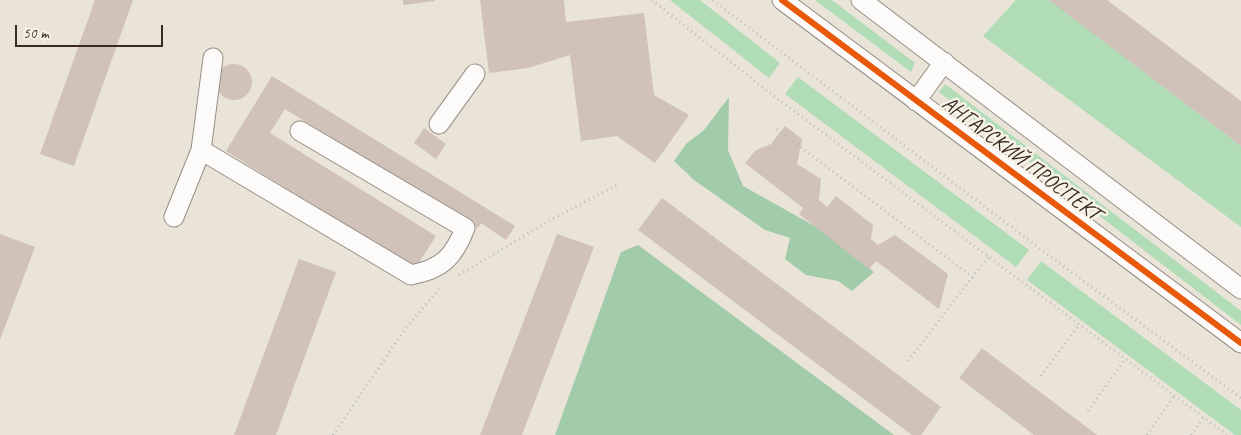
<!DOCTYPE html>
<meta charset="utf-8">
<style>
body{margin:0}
#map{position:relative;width:1241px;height:435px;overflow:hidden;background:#eae4d8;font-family:Caveat,sans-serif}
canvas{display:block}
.scale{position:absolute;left:15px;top:25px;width:148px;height:22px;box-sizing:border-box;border:2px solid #3b2a1e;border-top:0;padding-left:6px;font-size:15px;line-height:18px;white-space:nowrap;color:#3b2a1e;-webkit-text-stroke:4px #f7f3e8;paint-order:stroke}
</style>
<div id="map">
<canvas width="1241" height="435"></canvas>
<div class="scale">50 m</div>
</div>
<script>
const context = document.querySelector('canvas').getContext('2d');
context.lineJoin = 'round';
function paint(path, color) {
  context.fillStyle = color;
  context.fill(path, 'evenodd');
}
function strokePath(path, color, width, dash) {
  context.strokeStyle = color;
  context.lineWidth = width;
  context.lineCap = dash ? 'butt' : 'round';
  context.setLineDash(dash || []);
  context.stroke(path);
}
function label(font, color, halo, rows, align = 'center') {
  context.font = font + ' Caveat,sans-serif';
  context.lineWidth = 5;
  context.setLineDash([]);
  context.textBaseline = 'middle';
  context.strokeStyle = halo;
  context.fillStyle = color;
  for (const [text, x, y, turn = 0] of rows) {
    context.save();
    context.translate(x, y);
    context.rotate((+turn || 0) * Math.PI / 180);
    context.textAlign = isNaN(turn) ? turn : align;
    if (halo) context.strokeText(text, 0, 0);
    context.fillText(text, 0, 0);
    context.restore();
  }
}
paint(new Path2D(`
 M670,0H700L780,63L769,78Z
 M815,0H832L915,63L911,72Z
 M1016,0H1050L1241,146V227L983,36Z
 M798,77L1029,250L1016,267L785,94Z
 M945,84L1241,311V325L939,92Z
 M1041,261L1241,410V435H1235L1027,280Z`), '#b0dcb6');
paint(new Path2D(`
 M729,97L728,150L743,186L827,233L874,272L852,291L838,281L806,275L785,259L790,238L765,230L694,180L674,161L686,144L704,130Z
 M638,245L894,435H555L621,252Z`), '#a2cba9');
paint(new Path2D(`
 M95,0H133L74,166L40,154Z
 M403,0H435V1L403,5Z
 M480,0H564L566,22L644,13L654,95L689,115L655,163L617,136L581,141L570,55L528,68L489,73Z
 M1049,0H1107L1241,101V146Z
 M216 82a18 18 0 1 1 36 0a18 18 0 1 1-36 0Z
 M272,76L515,226L506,240L481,223L478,228L285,109L270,133L436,236L415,269L226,151Z
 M785,126L802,139L797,164L821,179L819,200L827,207L836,196L873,225L871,239L878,245L895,235L948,274L939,309L876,261L869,269L799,214L803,208L745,163L756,150L771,144Z
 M424,128L446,144L436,159L414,143Z
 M662,198L941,407L921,435H912L638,230Z
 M0,234L35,247L0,340Z
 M557,234L594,247L522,435H480Z
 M299,259L336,272L276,435H234Z
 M982,348L1097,435H1034L959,378Z`), '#d0c1b9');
const minor = new Path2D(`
 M782,0L1241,343
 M861,0L1241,289
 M916,101L944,62
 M439,124L475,74
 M201,150L411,275C442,269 454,257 465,228L300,131
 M174,217L201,150L213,58`);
strokePath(minor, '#948e86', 21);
strokePath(new Path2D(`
 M652,0L770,93L1227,435
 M713,0L1039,248L1241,398
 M777,129L976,280
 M459,275L554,218L617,185
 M908,361L988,257
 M1041,376L1079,325
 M1088,411L1125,359
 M333,435L405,329L442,286
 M1147,435L1174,396
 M1191,435L1203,418`), '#bfbcb9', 3, [1, 4]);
strokePath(minor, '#fcfbf9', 19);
strokePath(new Path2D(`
 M782,0L1241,343`), '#e8590c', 6);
label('21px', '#3b2a1e', '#f7f3e8', [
 ["АНГАРСКИЙ ПРОСПЕКТ",1021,159,37]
]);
</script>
